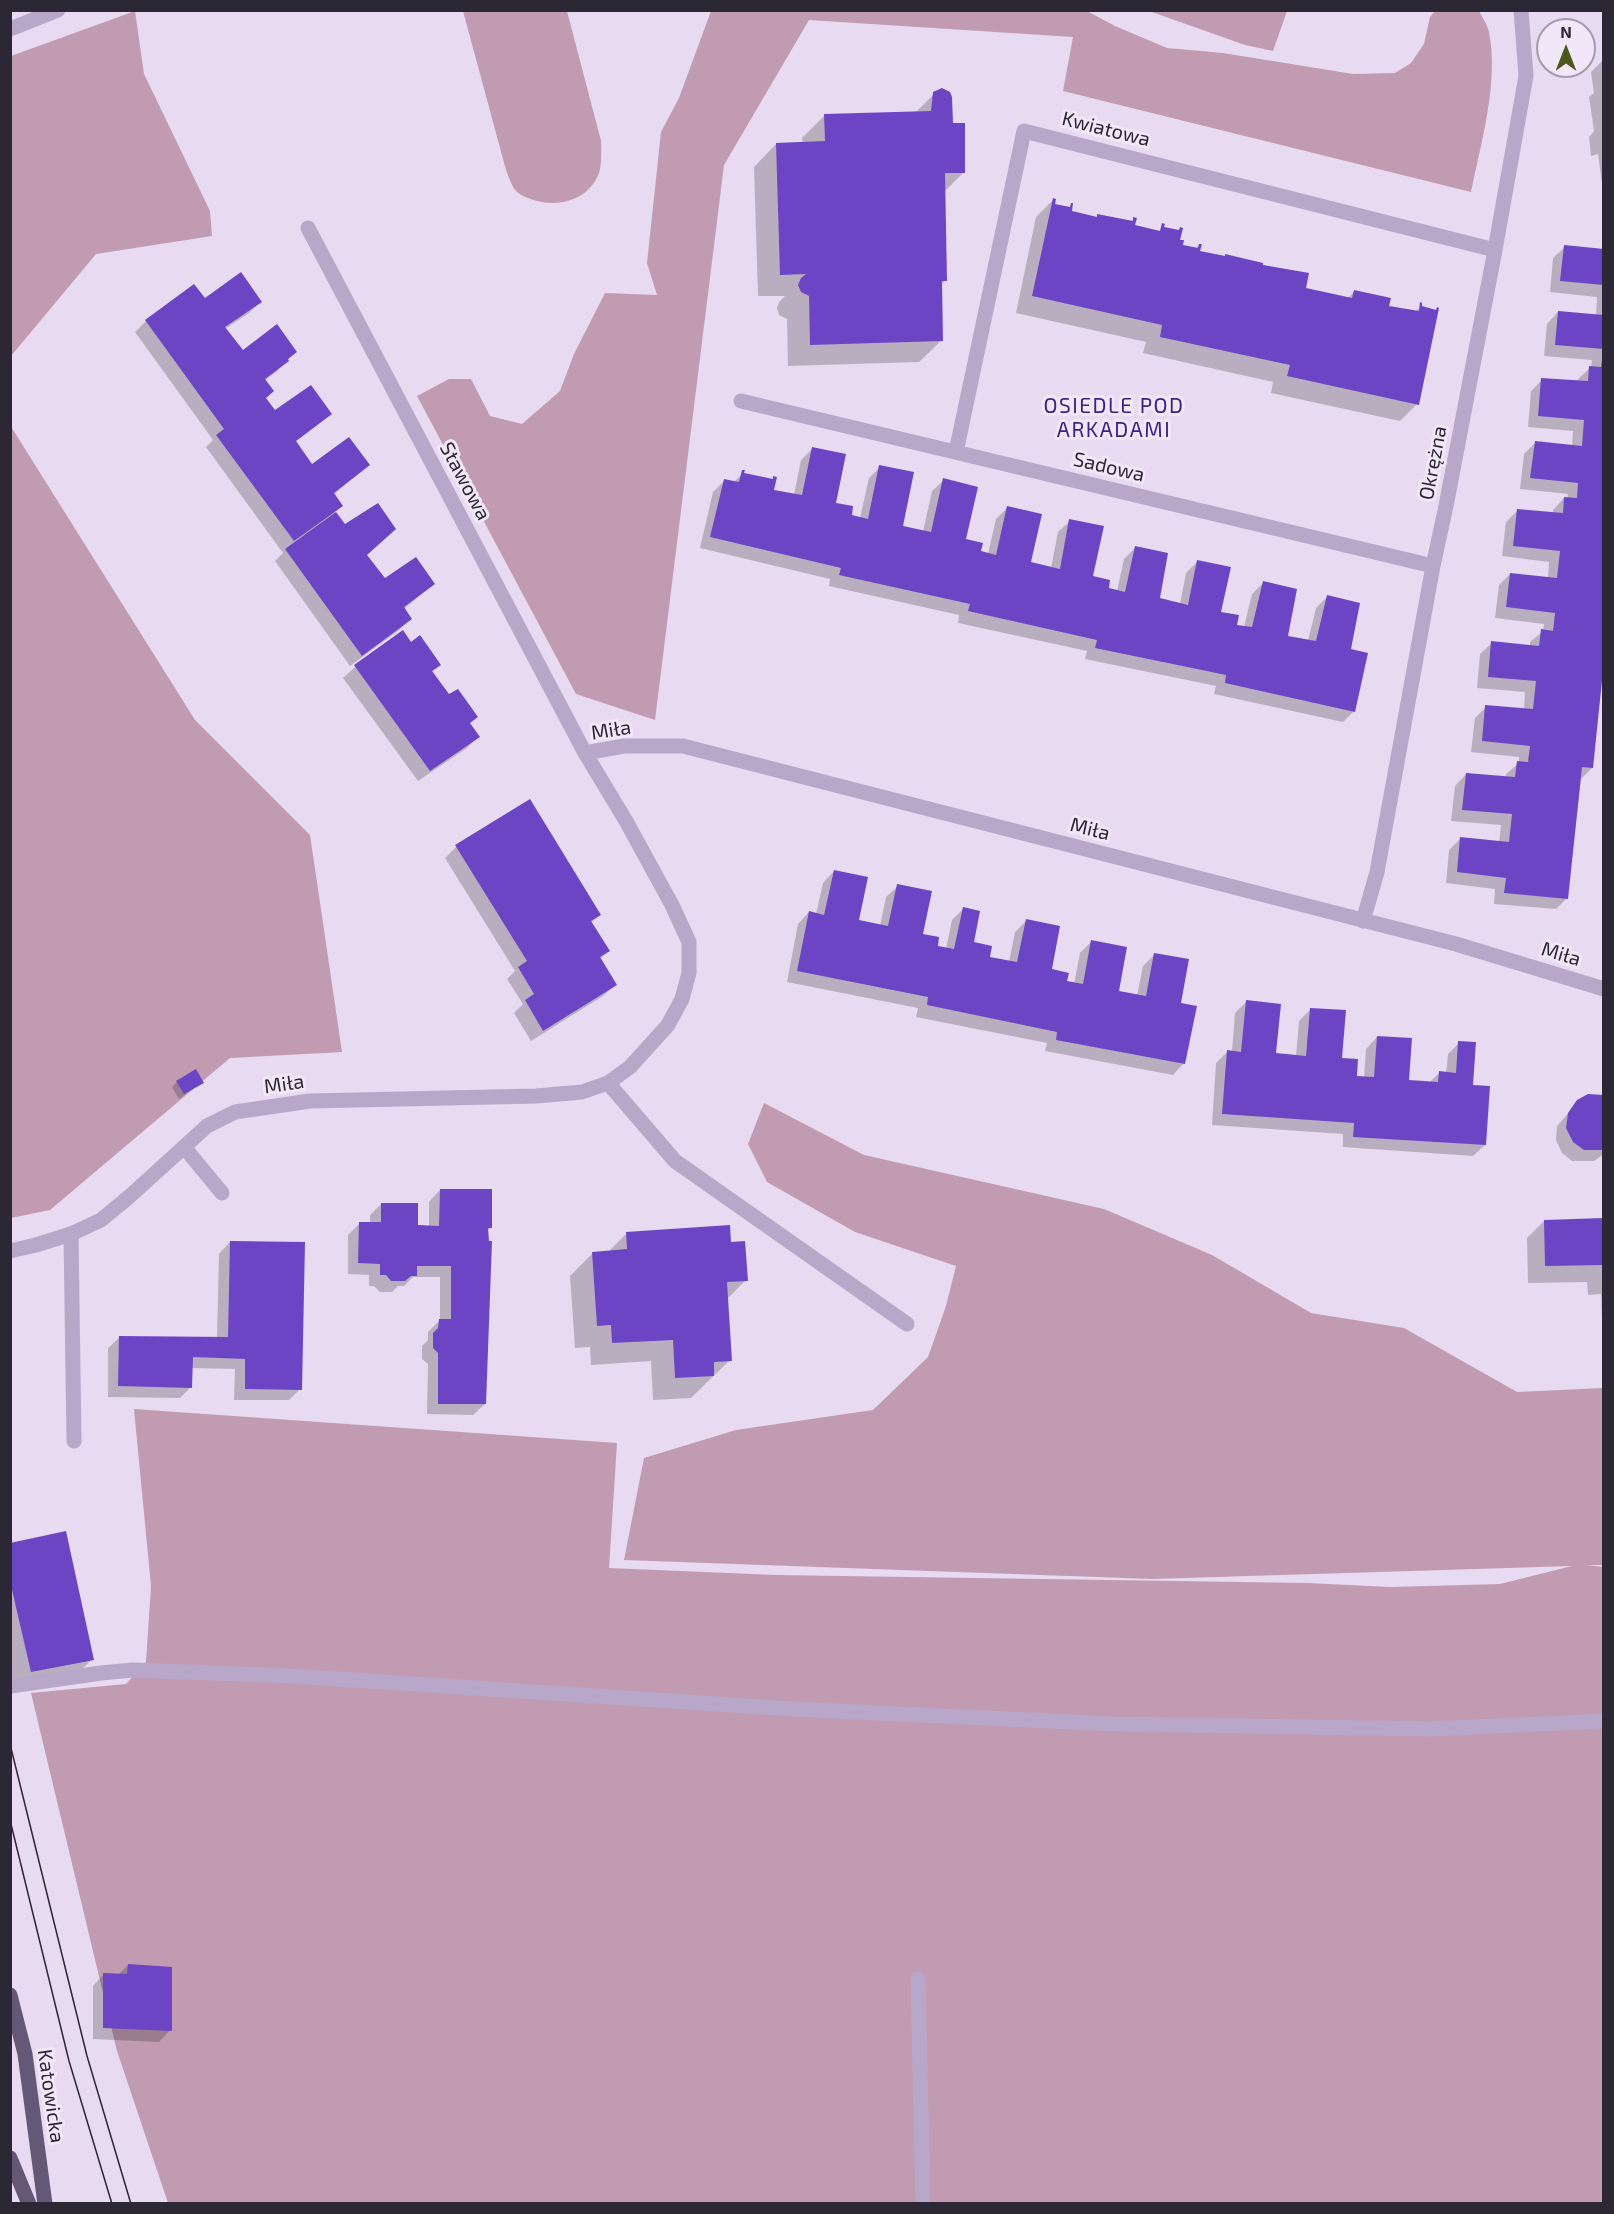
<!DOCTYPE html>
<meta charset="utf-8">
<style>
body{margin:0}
#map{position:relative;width:1614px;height:2214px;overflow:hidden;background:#e8daf1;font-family:"Exo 2",sans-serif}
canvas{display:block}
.frame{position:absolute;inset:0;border:12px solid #2c2735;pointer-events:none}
.north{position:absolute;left:1536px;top:18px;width:60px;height:60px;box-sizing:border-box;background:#f2e7f9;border:2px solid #a39aab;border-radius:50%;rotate:0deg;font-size:16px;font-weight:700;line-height:24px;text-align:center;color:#2c2735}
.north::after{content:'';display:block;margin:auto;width:21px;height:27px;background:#4f561d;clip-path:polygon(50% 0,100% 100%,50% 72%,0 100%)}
</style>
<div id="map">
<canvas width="1614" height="2214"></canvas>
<div class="frame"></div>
<div class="north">N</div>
</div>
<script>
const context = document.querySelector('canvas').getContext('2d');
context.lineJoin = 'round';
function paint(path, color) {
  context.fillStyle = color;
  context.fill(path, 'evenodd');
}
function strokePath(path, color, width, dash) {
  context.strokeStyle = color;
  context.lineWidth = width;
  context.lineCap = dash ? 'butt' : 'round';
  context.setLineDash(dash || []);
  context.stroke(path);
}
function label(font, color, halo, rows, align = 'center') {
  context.font = font + ' "Exo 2",sans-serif';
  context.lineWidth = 6;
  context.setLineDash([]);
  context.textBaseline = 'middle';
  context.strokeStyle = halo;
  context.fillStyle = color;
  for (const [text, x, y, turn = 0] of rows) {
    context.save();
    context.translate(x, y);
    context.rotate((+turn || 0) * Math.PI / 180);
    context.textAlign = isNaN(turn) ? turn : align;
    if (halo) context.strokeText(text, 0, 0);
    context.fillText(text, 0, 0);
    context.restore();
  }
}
paint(new Path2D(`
 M135,11L144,74L210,211L212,236L96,254L11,356V56Z
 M463,11H567L601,141C601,152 602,163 599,173C589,199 562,207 537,201C530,199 521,196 516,191C511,185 509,177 506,170Z
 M711,11H1087L1115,26L1167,48L1223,53L1353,74L1395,73L1411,63L1424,44L1430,17L1435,11H1479C1482,17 1487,24 1489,32C1499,82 1481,143 1471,192L1063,91L1073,37L809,20L724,165L655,720L576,694L417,396L449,379H471L490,416L522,424L560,391L574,354L605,293L657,295L647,263L661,132L679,98Z
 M1149,11L1287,10V11L1273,51L1245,45Z
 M10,425L195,720L310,835L342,1052L230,1058L50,1210L11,1218Z
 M764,1103L864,1155L1104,1209L1212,1255L1311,1313L1404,1328L1517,1392L1603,1388V1565H1586L1604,1567L1603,2203H168L117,2051L31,1693L126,1684L146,1662L151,1586L134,1409L617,1443L609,1568L776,1575L1307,1583L1391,1587L1500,1584L1572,1566L1152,1579L624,1560L644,1458L736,1430L873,1410L928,1357L946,1306L956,1266L855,1232L767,1182L748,1144Z`), '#c09bb1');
paint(new Path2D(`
 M1604,59V191H1603L1598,154L1591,156L1589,137L1594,131L1589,97L1594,93L1591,72Z
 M938,90L951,125L964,172L944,192L946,280L940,285L942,340L919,362L788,366L787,319L779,315L777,308L779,302L785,296H758L754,167L776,144L803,143L802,138L825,115L915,113Z
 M1053,200V205L1070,212L1095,218L1098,216L1130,222L1134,219L1133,226L1158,232L1162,228L1178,241L1181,246L1195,249L1199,245V252L1261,266L1305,289L1348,298L1355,291L1387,307L1415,312L1420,307L1417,404L1400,421L1271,393L1273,382L1143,353L1146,342L1016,313L1036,217Z
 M1604,245V648L1592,768L1581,779L1567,898L1556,909L1494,904L1495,889L1446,883L1449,850L1461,838L1499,843L1501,825L1451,821L1455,786L1466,774L1506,778V774L1519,763V757L1471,752L1475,718L1486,707L1524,710L1525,692L1477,688L1480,654L1492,643L1530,646V642L1543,631L1544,624L1495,618L1499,585L1510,574L1548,578L1549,562L1502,556L1506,522L1517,511L1553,514V510L1564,498L1567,499L1568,494L1520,489L1524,454L1535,443L1572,447L1573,431L1528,427L1531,391L1542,380L1578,382V379L1591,367L1592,360L1544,356L1547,324L1558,312L1596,316L1597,297L1550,292L1553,258L1565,247L1602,250Z
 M205,300L260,302L249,313L225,329L243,352H295L276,372L264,381L265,399L275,412L330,414L295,442L312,467L368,465L333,495L341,506L334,512L385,580L433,584L404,609L410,619L399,630L350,666L275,561L283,553L206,447L213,440L135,332L146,321Z
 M813,448L835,504L850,516L860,518L869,478L880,467L901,527L923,532L932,491L944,480L965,540L980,552L988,554L996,519L1007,508L1030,563L1051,568L1058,532L1070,521L1092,577L1107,589L1117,591L1124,559L1135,548L1158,599L1180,604L1186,573L1197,562L1219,613L1235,626L1244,627L1252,594L1263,583L1286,637L1308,641L1316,608L1327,597L1349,650L1354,711L1343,722L1214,694L1216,686L1085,659L1087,651L958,623L959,615L829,586L830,579L700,548L713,492L724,481L733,483L742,474L771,480L774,478L773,491L794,495L801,460Z
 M403,632L411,644L439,665L431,673L478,736L467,748L418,781L343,678L355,667Z
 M456,847L599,915L591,923L608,951L599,960L615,985L603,996L531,1041L514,1013L523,1004L507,979L515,971L445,858Z
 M834,871L857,921L880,926L886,897L898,886L921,936L936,947L946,949L952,920L963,909L972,943L988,958L1009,962L1015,932L1026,921L1051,970L1065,982L1074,984L1080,953L1092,941L1117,992L1137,996L1143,966L1155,954L1179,1004L1184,1063L1173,1075L1045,1051L1047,1043L916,1017L918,1008L787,982L798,924L809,912L816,914L823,883Z
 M1246,1002L1275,1054L1296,1056L1299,1021L1310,1010L1341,1059L1355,1077L1364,1078L1366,1049L1377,1037L1408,1081L1429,1083L1439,1073H1446L1448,1054L1459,1043L1471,1086L1485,1145L1473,1156L1343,1147V1134L1212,1125L1216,1063L1227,1052H1232L1235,1013Z
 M177,1082H202L179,1099L172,1087Z
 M1604,1097V1154L1594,1161H1572L1562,1153L1556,1140L1557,1126L1578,1102Z
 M440,1190L491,1227L487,1231L485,1404L473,1415L427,1414L428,1364L422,1359V1346L428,1340V1332L440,1320V1277H413L404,1286H398L392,1292H380L374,1286H369V1275L348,1274V1235L359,1224H370V1215L381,1204L416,1226L429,1227V1202Z
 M1604,1219V1345H1603L1601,1294L1588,1295L1587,1282L1528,1283L1527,1238L1544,1221Z
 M627,1233L729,1244L746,1280L726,1300L730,1360L691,1398L653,1400L651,1361L591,1365L590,1347L575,1348L570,1276L593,1253L608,1252Z
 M230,1242L300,1389L289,1400H234L235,1369L191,1368V1387L180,1398L108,1397V1348L120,1337L217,1338L219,1254Z
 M10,1544L92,1659L75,1676L14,1689L10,1672Z
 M128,1965L170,2030L159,2042L93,2039V1986L104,1974L118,1975Z`), '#0003');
paint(new Path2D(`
 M942,88L950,92L952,97L953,123H965V173H945L947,281H942L943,341L810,345L809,296L801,292L798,285L801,278L806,274L780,275L776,143L825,141L824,114L931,111L933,92Z
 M1053,198L1056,199L1055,204L1070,207L1071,203H1073L1072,211L1097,217V214L1133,221V217L1137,218L1135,225L1160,231L1162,223L1165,224L1164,227L1179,230L1180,227L1183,228L1180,240H1184L1183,245L1198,248L1199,244H1202L1200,251L1225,256V254L1263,263V265L1309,273L1306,288L1352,298L1354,290L1391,298L1389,306L1419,311L1420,302L1422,303V306L1436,310L1437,307L1439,308L1419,405L1287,376L1290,365L1160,337L1162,325L1032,296Z
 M1564,245L1604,249V285L1560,281Z
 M241,272L262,302L225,327L243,350L277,324L297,352L288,359L289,361L265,379L274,391L266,398L275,410L311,385L332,414L296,441L312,464L349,437L370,465L334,493L343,506L294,541L216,435L224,429L145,320L194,284L205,298Z
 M1558,311L1604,315V349L1555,345Z
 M1602,360H1604V661L1593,768L1582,767L1568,899L1504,893L1506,878L1457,872L1460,837L1509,842L1512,814L1462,810L1466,773L1515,777L1517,761L1528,762L1530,746L1482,741L1485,705L1533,709L1536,681L1488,677L1491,641L1539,646L1541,629L1553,631L1555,613L1506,607L1510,573L1557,578L1560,551L1513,546L1517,509L1563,513L1564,497L1577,498L1578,483L1530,478L1535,441L1582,446L1584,420L1538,416L1541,378L1588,381L1589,366L1601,367Z
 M812,447L846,454L836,503L853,506L852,515L868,519L879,465L914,472L903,526L931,532L943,478L978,487L966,539L983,543L981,551L996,555L1007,506L1042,514L1031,562L1060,569L1069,519L1104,526L1093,576L1110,580L1109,588L1125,592L1135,546L1168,553L1160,598L1188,605L1197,560L1231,567L1221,612L1239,615L1237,625L1252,627L1263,581L1297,589L1288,636L1316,641L1327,595L1360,603L1351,649L1368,653L1355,712L1225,683L1226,675L1095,648L1097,640L968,611L970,604L839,575L841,568L710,537L724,479L739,482L742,470H745L744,473L773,479V476L777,477L774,490L802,495Z
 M378,503L396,529L367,555L385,578L416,557L435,584L404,607L412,619L362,656L285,549L336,512L345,524Z
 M403,630L411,642L420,635L441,665L432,671L449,694L458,689L478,717L470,723L480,737L430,771L354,665Z
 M530,799L601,915L591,921L610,951L600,957L617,985L543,1031L525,1000L534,994L518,967L527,961L455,845Z
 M834,870L868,877L859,920L888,926L897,884L932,891L923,934L939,937L938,946L954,949L963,907L980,911L974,942L992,946L990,957L1017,962L1026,919L1060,926L1052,969L1069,973L1067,981L1083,984L1091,940L1127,947L1119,991L1146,996L1154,953L1189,959L1181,1003L1197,1006L1185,1064L1056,1040L1057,1032L927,1005L928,997L797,971L809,911L824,915Z
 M1246,1000L1281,1004L1276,1053L1306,1056L1310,1008L1346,1010L1342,1058L1358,1059L1357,1076L1374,1077L1377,1036L1412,1038L1409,1080L1424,1081L1438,1082L1439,1071L1456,1073L1458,1041L1476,1042L1473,1085L1490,1086L1486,1145L1353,1137L1354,1123L1222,1114L1227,1050L1241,1052Z
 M196,1069L204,1083L184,1094L176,1081Z
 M1588,1094L1604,1095V1150H1584L1573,1142L1566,1128L1568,1113L1577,1100Z
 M440,1189H492V1228H488L489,1241H492L486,1404H438V1353L433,1348V1333L438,1328L439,1319H451V1266H417V1276H411L405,1281H391L386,1275H380V1264L358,1263L359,1222H381V1203H418V1225L439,1226Z
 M1604,1218V1265L1545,1266L1544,1220Z
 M730,1225L731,1242L745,1241L748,1281L727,1282L732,1361L714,1362V1376L675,1378L673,1340L612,1343L611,1325L597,1326L592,1252L627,1249L626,1232Z
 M230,1241L305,1242L302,1390L245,1389V1359L193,1357L192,1388L118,1386L119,1336L228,1337Z
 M66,1531L94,1660L31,1672L10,1581V1543Z
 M128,1964L172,1967V2031L103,2028V1973L127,1974Z`), '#6b45c4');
strokePath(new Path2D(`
 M608,1083L675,1161L907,1324
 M184,1147L222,1193
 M71,1234L74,1441
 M10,1686L101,1673L133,1670L292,1676L792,1709L1115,1724L1430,1729L1604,1721
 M918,1979L923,2204`), '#b8a7c9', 15);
strokePath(new Path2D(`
 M10,29L58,10
 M741,401L1433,566
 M956,452L1024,131L1495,250
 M585,753L624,746H683L1456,944L1604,989
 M1363,921L1377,872L1433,566L1446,506L1495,250L1526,76L1521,10
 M10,1251L36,1245L71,1234L101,1220L130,1196L207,1126L235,1112L310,1101L536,1096L582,1092L608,1083L630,1067L668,1025L682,999L689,973V942L672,905L626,821L585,753L308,228`), '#b8a7c9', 15);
strokePath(new Path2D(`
 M10,1995L25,2054L45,2204
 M10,2158L29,2204`), '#645877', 15);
strokePath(new Path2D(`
 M10,1744L87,2056L131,2204
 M10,1820L69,2061L112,2204`), '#2c2735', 1.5);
label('20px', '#2c2735', '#f2e7f9', [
 ["Kwiatowa",1106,129,14],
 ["Okrężna",1433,463,-79],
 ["Sadowa",1109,467,13],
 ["Stawowa",465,481,62],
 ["Miła",611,730,-9],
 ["Miła",1090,829,14],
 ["Miła",1561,954,17],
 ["Miła",284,1084,-8],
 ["Katowicka",51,2096,82]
]);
context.letterSpacing = '1.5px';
label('21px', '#3e2183', '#f2e7f9', [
 ["OSIEDLE POD",1114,406],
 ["ARKADAMI",1114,430]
]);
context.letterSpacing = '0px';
</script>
